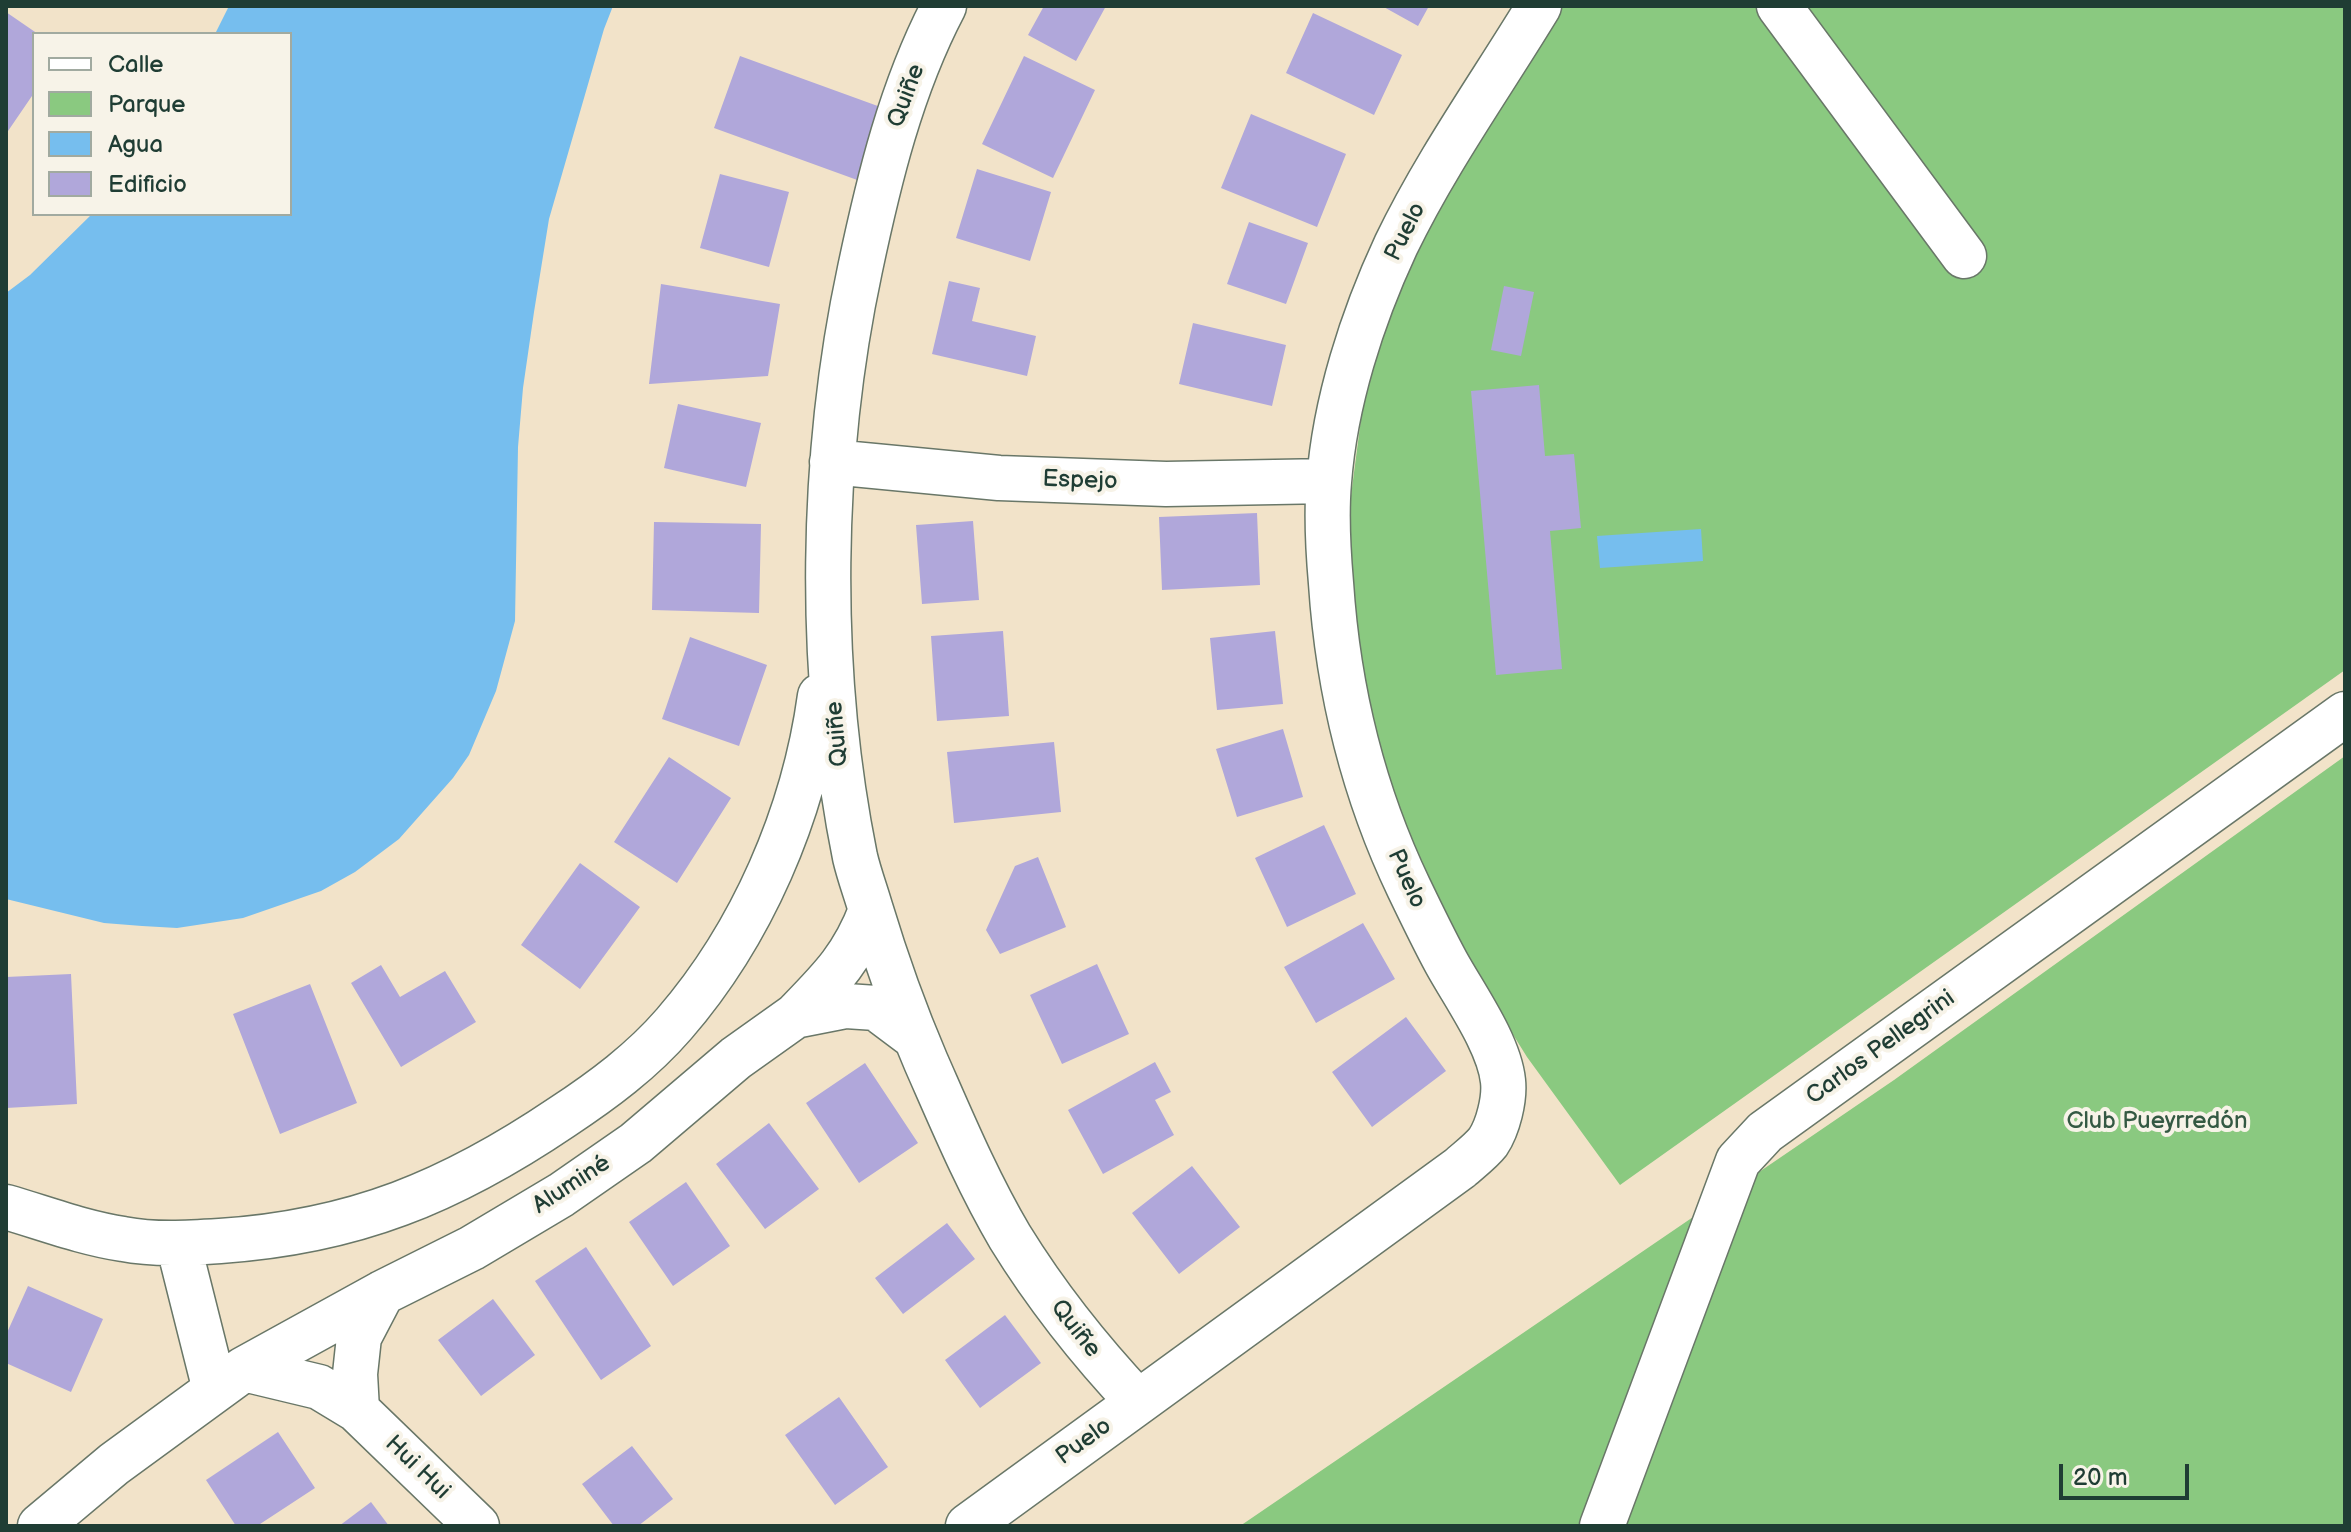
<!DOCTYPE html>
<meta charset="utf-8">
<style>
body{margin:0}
#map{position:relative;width:2351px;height:1532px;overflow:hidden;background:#f2e3c9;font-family:"Balsamiq Sans",sans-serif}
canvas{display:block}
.frame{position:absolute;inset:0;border:8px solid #1f3d34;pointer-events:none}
.legend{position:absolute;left:32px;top:32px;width:260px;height:184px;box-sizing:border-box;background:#f7f3e8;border:2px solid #a1aaa0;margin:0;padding:10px 14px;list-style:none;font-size:24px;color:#1f3d34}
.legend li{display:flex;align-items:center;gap:16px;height:40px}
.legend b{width:40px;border:2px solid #a1aaa0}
.scale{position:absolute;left:2059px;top:1464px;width:130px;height:36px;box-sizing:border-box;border:4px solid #1f3d34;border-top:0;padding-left:10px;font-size:24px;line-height:28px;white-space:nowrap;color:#1f3d34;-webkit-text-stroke:6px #f7f3e8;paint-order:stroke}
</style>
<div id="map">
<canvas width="2351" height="1532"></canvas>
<div class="frame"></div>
<ul class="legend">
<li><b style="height:10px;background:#fff"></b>Calle</li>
<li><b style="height:22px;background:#8ac980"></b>Parque</li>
<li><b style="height:22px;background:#76beee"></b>Agua</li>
<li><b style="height:22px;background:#b0a7da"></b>Edificio</li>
</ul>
<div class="scale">20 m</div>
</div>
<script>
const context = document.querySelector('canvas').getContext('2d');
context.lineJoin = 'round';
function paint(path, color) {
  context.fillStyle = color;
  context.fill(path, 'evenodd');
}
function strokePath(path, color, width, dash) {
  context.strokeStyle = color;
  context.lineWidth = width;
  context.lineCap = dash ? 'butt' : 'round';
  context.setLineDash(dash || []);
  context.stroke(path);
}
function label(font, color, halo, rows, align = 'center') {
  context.font = font + ' "Balsamiq Sans",sans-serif';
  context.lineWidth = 8;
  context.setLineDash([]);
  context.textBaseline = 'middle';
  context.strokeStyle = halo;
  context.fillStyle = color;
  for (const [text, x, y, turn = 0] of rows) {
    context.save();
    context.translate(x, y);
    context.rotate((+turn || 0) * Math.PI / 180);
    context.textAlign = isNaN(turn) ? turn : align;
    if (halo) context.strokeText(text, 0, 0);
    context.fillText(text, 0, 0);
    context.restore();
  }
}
paint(new Path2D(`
 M1552,6H2345V670L1620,1185L1527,1057L1451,935L1388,796L1348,644L1343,557L1364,396L1407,263Z
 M2345,756V1526H1240L1894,1080Z`), '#8ac980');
paint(new Path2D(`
 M229,6H613L604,29L549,219L534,312L523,388L518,447L515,621L496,691L469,755L453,778L399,839L355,872L321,891L243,918L177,928L142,926L104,923L6,899V293L30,275L92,214H290V34H215Z
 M1701,529L1703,561L1600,568L1597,536Z`), '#76beee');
paint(new Path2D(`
 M1044,6H1106L1076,61L1028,35Z
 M1382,6H1429L1418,26Z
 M6,12L38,34H34V93L6,134Z
 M1313,13L1402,55L1374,115L1286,73Z
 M740,56L886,109L860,181L714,128Z
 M1024,56L1095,90L1053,178L982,144Z
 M1251,114L1346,154L1317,227L1221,188Z
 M977,169L1051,192L1030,261L956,238Z
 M720,174L789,192L769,267L700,248Z
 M1249,222L1308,243L1286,304L1227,284Z
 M949,281L980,288L972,321L1036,336L1027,376L932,354Z
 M661,284L780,304L768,376L649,384Z
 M1504,286L1534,292L1521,356L1491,350Z
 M1193,323L1286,345L1272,406L1179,384Z
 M1539,385L1545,456L1574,454L1581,528L1550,531L1562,669L1496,675L1471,391Z
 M678,404L761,423L746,487L664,468Z
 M1257,513L1260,585L1162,590L1159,517Z
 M973,521L979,600L922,604L916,525Z
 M654,522L761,524L759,613L652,610Z
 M1003,631L1009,716L937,721L931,636Z
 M1275,631L1283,704L1217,710L1210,638Z
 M690,637L767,665L739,746L662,719Z
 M1283,729L1303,797L1237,817L1216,749Z
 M1054,742L1061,812L954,823L947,752Z
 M669,757L731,798L677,883L614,842Z
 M1324,825L1356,894L1287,927L1255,858Z
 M1038,857L1066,927L1000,954L986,930L1015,866Z
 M580,863L640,907L580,989L521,945Z
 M1363,923L1395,979L1316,1023L1284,967Z
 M1097,964L1129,1034L1062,1064L1030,995Z
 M381,965L400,997L445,971L476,1022L401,1067L351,983Z
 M71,974L77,1104L6,1108V977Z
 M310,984L357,1103L280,1134L233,1014Z
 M1406,1017L1446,1071L1372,1127L1332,1072Z
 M1155,1062L1171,1092L1155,1100L1174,1135L1103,1174L1068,1110Z
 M865,1063L918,1143L859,1183L806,1103Z
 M769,1123L819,1189L765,1229L716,1164Z
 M1192,1166L1240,1227L1179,1274L1132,1213Z
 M686,1182L730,1246L673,1286L629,1222Z
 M947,1223L975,1259L903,1314L875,1278Z
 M586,1247L651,1346L601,1380L535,1281Z
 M28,1286L103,1319L71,1392L6,1363V1335Z
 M493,1299L535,1355L481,1396L438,1340Z
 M1005,1315L1041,1363L980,1408L945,1360Z
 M839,1397L888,1467L835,1505L785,1435Z
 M278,1432L315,1488L257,1526H236L206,1480Z
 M632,1446L673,1499L638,1526H614L582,1484Z
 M371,1502L389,1526H339Z`), '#b0a7da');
const minor = new Path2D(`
 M944,6C901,88 879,179 860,269C820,456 817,669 855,857C859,874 865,890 870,907C886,960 904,1011 926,1062C952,1121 977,1181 1010,1237C1047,1297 1090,1351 1138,1402
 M1779,6L1964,256
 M832,462L999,478L1166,484L1329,481
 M795,1016C830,980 853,958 871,910
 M6,1207C44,1218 83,1233 123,1239C154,1245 188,1243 220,1241C354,1232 451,1192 562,1117C603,1090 642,1061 674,1024C752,934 804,814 820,696
 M178,1243L215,1390
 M244,1369L319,1387L357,1410L355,1374L359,1337L382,1293
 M357,1410L477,1526
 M40,1526L114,1464L244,1369L382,1293L472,1248L561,1195L636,1143L736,1058L795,1016L846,1006L876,1008L916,1038
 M968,1526L1460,1168C1469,1160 1481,1151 1488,1142C1498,1127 1505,1099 1503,1081C1499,1043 1464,995 1446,962C1433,938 1421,913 1409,888C1363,792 1338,689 1331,583C1328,549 1326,516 1329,482C1335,402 1362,318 1396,245C1436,162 1491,85 1539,6
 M1602,1526L1738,1161L1765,1132L2345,714`);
strokePath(minor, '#697768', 47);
strokePath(minor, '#fff', 44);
label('24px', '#1f3d34', '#f7f3e8', [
 ["Quiñe",907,96,-70],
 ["Puelo",1406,232,-63],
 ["Espejo",1080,481,2],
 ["Quiñe",838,734,-95],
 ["Puelo",1406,879,66],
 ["Carlos Pellegrini",1881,1048,-36],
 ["Aluminé",572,1185,-33],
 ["Quiñe",1075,1329,52],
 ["Puelo",1084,1442,-36],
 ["Hui Hui",417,1468,44]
]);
label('24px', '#345943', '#f7f3e8', [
 ["Club Pueyrredón",2157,1122]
]);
</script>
